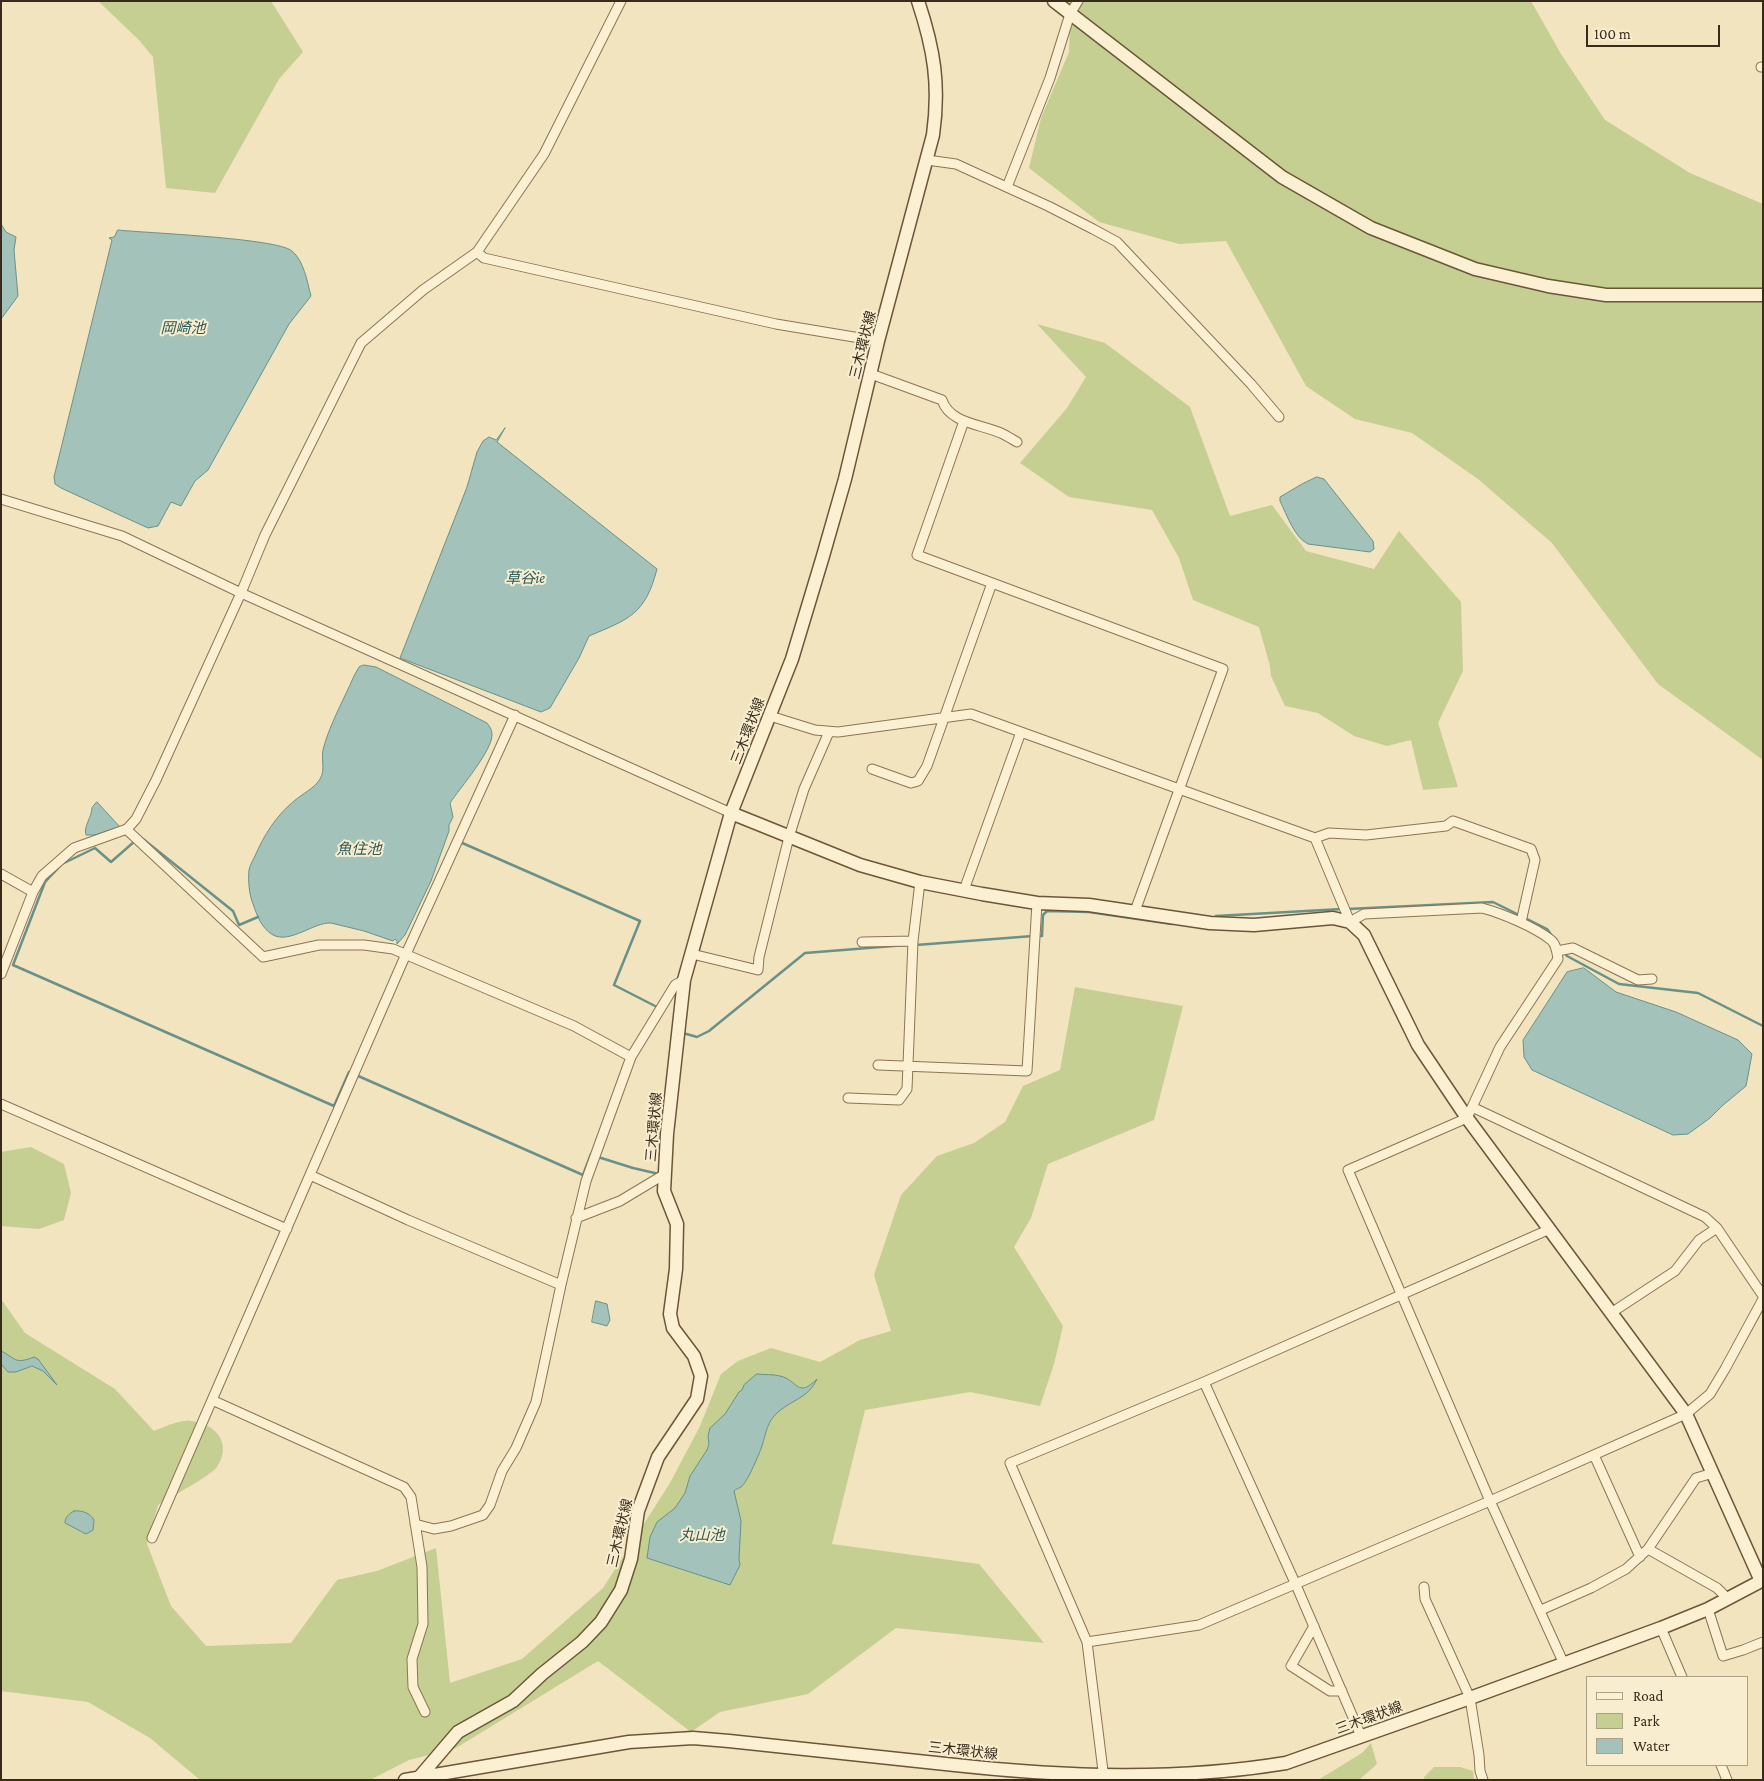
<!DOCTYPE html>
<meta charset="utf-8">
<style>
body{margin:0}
#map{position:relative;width:1764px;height:1781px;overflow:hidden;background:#f1e4bf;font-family:"Crimson Pro",serif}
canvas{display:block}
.frame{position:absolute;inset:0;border:2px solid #392b1c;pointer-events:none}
.legend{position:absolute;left:1586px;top:1676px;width:162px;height:90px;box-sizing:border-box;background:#f8eecf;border:1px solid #aca087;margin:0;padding:6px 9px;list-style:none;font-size:15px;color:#392b1c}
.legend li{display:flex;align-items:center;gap:10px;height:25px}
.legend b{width:25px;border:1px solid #aca087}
.scale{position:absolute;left:1586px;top:25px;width:134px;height:22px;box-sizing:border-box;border:2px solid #392b1c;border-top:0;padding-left:6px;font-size:15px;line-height:18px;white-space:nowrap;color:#392b1c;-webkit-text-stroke:4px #f8eecf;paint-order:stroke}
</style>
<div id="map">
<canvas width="1764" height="1781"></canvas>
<div class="frame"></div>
<ul class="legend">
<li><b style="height:6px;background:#fbf1d2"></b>Road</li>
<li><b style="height:14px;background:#c5cf92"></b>Park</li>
<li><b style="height:14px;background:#a2c2ba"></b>Water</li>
</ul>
<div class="scale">100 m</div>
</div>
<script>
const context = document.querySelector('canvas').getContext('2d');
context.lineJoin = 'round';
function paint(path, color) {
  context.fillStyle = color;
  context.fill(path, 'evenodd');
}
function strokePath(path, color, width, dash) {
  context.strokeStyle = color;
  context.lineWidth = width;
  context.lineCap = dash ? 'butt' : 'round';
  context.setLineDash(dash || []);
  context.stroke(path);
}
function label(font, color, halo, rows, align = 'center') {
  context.font = font + ' "Crimson Pro","Noto Sans JP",serif';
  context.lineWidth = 4;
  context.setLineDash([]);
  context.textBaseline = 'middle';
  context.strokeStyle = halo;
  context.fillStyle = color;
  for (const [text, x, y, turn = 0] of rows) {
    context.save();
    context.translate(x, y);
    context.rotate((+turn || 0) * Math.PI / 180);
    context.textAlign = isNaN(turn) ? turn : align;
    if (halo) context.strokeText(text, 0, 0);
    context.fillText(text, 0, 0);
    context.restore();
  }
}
paint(new Path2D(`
 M98,1H271L303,52L279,79L215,193L166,188L153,57L139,40Z
 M1062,1H1531L1561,54L1605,120L1690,173L1763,204V760L1658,684L1552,543L1478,479L1412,433L1355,419L1306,386L1226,241L1179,244L1099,222L1029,168L1041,118L1069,52L1070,14Z
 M1037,324L1105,343L1190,407L1230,516L1272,505L1306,551L1374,569L1399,531L1461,602L1463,671L1438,723L1458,787L1423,790L1411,740L1387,746L1354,736L1318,713L1285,706L1271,676L1270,666L1259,627L1193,600L1179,558L1152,510L1069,497L1020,463L1067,408L1086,377Z
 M1075,987L1183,1006L1154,1120L1048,1164L1031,1218L1014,1247L1063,1326L1054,1364L1040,1406L970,1392L865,1410L832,1544L979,1564L1044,1643L896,1628L808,1694L720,1712L691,1732L598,1661L456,1748L409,1760L370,1780H200L150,1738L88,1702L1,1691V1299L25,1333L115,1389L154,1431C163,1427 182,1419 191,1421C217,1424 232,1444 217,1467C213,1474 168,1499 158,1505L147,1544L171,1606L206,1646L291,1643L337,1580L377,1571L436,1548L450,1683L522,1659L603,1588L670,1483L700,1426L721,1374L738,1361L771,1348L820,1362L860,1340L891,1331L874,1275L901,1195L937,1156L974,1143L1005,1122L1023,1086L1060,1070Z
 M31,1147L64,1164L71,1193L64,1220L39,1229L1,1226V1152Z
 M1371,1743L1377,1764L1359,1780H1318L1362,1753Z
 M1434,1767H1460L1473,1771L1474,1780H1424V1777Z`), '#c5cf92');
const water = new Path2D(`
 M1,224L6,232L16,237L14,250L18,296L1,319Z
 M118,230C145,233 277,238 292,251C304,261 307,281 311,296L289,324L208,470L195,481L181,506L171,502L158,526L148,528L61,488L55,484L54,477L112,240L109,238L114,237Z
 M505,428L497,442L657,569C645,615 629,619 589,636L579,658L550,708L541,712L400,658L467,487L477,452L483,441L489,437L496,440Z
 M1317,477L1324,479L1373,541L1374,549L1370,552L1308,544C1294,537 1287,515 1280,501V497L1302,484Z
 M364,665L376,667L487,723C489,726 492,729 492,734C493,750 460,788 450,803L453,817L449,825V831L431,881L405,935L397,944V941L395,939L393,941L364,931L331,923C314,922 290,944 273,935C261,928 257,915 253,904C249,894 248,880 249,870C250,865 253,860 255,856C264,835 276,816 294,801C302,794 315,788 320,779C326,770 320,757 324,746C331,722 344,699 354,676L359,667Z
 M97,802L120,827L95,835H86C83,827 92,817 92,808Z
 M1584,968L1616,992L1676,1012L1738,1040L1752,1054L1746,1086L1722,1106L1710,1118L1688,1134L1673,1135L1532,1070L1524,1057L1523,1040L1567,972Z
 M596,1301L607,1304L610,1320L607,1326L592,1322Z
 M1,1351C16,1358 14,1365 34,1357L38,1359L57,1385L43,1371L32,1366L16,1372H8L1,1364Z
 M757,1374C764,1375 773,1374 780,1376C798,1380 797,1399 817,1379C809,1399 787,1401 774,1416C766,1425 765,1438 761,1449C758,1456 747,1483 741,1487C739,1488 736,1489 734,1491L741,1521L739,1559L740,1565L730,1585L647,1558L650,1537L657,1522L675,1508L685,1493L690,1476L707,1450L709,1444L708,1436L710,1428L725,1414L739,1392L742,1390L744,1385Z
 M74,1511C82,1510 90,1513 94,1520L93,1530L86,1534L65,1523C65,1517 69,1514 74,1511Z`);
paint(water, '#a2c2ba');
strokePath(water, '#699189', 1);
strokePath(new Path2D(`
 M143,839L233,911L239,925L258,917
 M135,841L111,862L95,848L62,864L45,882L13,965L334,1106L349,1072L351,1073
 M460,842L640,921L614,985L657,1007
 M1348,909L1493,902L1547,929L1552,936
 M1216,916L1342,909
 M1038,936H1042L1043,915L1047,911L1089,912L1172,924
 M916,945L1033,936
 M1564,952L1567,956L1619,984L1698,993L1763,1026
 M683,1033L697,1037L709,1031L805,953L906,945
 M356,1075L583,1175L591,1154L593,1155
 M598,1157L633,1168L659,1174`), '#699189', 2.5);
const street = new Path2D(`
 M1761,67H1763
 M927,160L956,164L1048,206L1093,229L1117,242L1251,384L1279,417
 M1007,187L1050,78L1070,14L1078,1
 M477,252L484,258L776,324L878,341
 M871,374L942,400C950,424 982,424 1003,434C1007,436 1012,439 1017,442
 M964,421L917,555L1223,669L1135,911
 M1,499L122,536L241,593L731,813
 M770,716L815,730L838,732L971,714L1315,838L1350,922L1364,914L1482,908C1501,913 1535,927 1551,940C1556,944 1557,952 1558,959L1500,1047L1467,1118L1348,1170L1490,1501L1564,1664
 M872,769L911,783L918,781L927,766L992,583
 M126,829L263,957L319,945H364L393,949L574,1026L631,1057
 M1315,838L1329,833L1366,835L1446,826L1453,821L1531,849L1535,860L1521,922
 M1,874L33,892
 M964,890L1021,732
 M862,942L913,941
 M1557,951L1573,948L1638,980L1652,979
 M692,954L758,970L759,957L789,837L804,789L829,732
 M1,974L33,892L42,876L74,848L127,829L136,819L156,780L241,593L265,535L361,343L423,290L477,252L544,154L621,1
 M878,1065L1027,1071L1037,903
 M848,1098L899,1100L907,1089L913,941L920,882
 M1,1104L287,1229
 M1472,1107L1705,1217L1717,1228L1763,1296
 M310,1175L408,1220L561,1285
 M576,1218L620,1201L665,1174
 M1611,1313L1675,1271L1699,1240L1717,1228
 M1204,1382L1296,1585L1361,1736
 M212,1400L404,1487L411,1497L422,1567L423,1624L412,1659L413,1687L425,1712
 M1594,1455L1640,1557
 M415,1524L434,1529L451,1526L483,1515L490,1505L502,1471L516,1448L536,1402L561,1285L586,1181L631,1057L675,985L684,980
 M152,1538L406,954L515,715
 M1648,1549L1717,1588L1728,1599
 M1424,1587L1425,1599L1470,1698L1479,1755L1480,1771L1483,1780
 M1708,1609L1723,1656L1743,1650L1763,1642
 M1541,1610L1591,1588L1626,1569L1648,1549L1696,1478L1713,1473
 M1314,1626L1291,1666L1330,1691H1342
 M1661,1628L1682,1677
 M1087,1642L1199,1625L1490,1501L1686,1414L1710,1394L1725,1369L1763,1299
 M1721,1765L1727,1780
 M1104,1779L1087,1642L1010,1463L1204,1382L1550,1229`);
const secondary = new Path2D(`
 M1054,1L1282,177L1371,228L1475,269L1548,286L1606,295H1763
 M731,813L860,865L920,882L982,894L1037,903L1089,905L1210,923L1254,925L1333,918L1350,922L1364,935L1418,1045L1467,1118L1686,1414L1761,1581
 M405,1780L629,1742L693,1738L729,1741C805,1749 880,1757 955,1765C1065,1777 1177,1781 1286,1763L1470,1698L1661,1628L1708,1609L1763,1580
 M417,1780L458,1732L513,1701L542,1674L582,1642L601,1622L621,1590L631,1559L638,1511L658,1457L697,1399L701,1376L694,1356L673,1328L670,1314L676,1269L677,1224L664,1191L667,1134L684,980L731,813L792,659L823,556L845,479L878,341L933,135C940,85 934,49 918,1`);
strokePath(street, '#8b7456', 11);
strokePath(secondary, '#6c5539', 15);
strokePath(street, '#fbf1d2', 9);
strokePath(secondary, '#fbf1d2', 12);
label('14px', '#392b1c', '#f8eecf', [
 ["三木環状線",863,345,-76],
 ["三木環状線",748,731,-69],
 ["三木環状線",654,1127,-85],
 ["三木環状線",620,1533,-77],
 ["三木環状線",1369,1718,-20],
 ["三木環状線",963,1751,6]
]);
label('italic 15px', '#2a5a59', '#f8eecf', [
 ["岡崎池",183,328],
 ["草谷ie",525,578],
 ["魚住池",359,849],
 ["丸山池",702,1535]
]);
</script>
